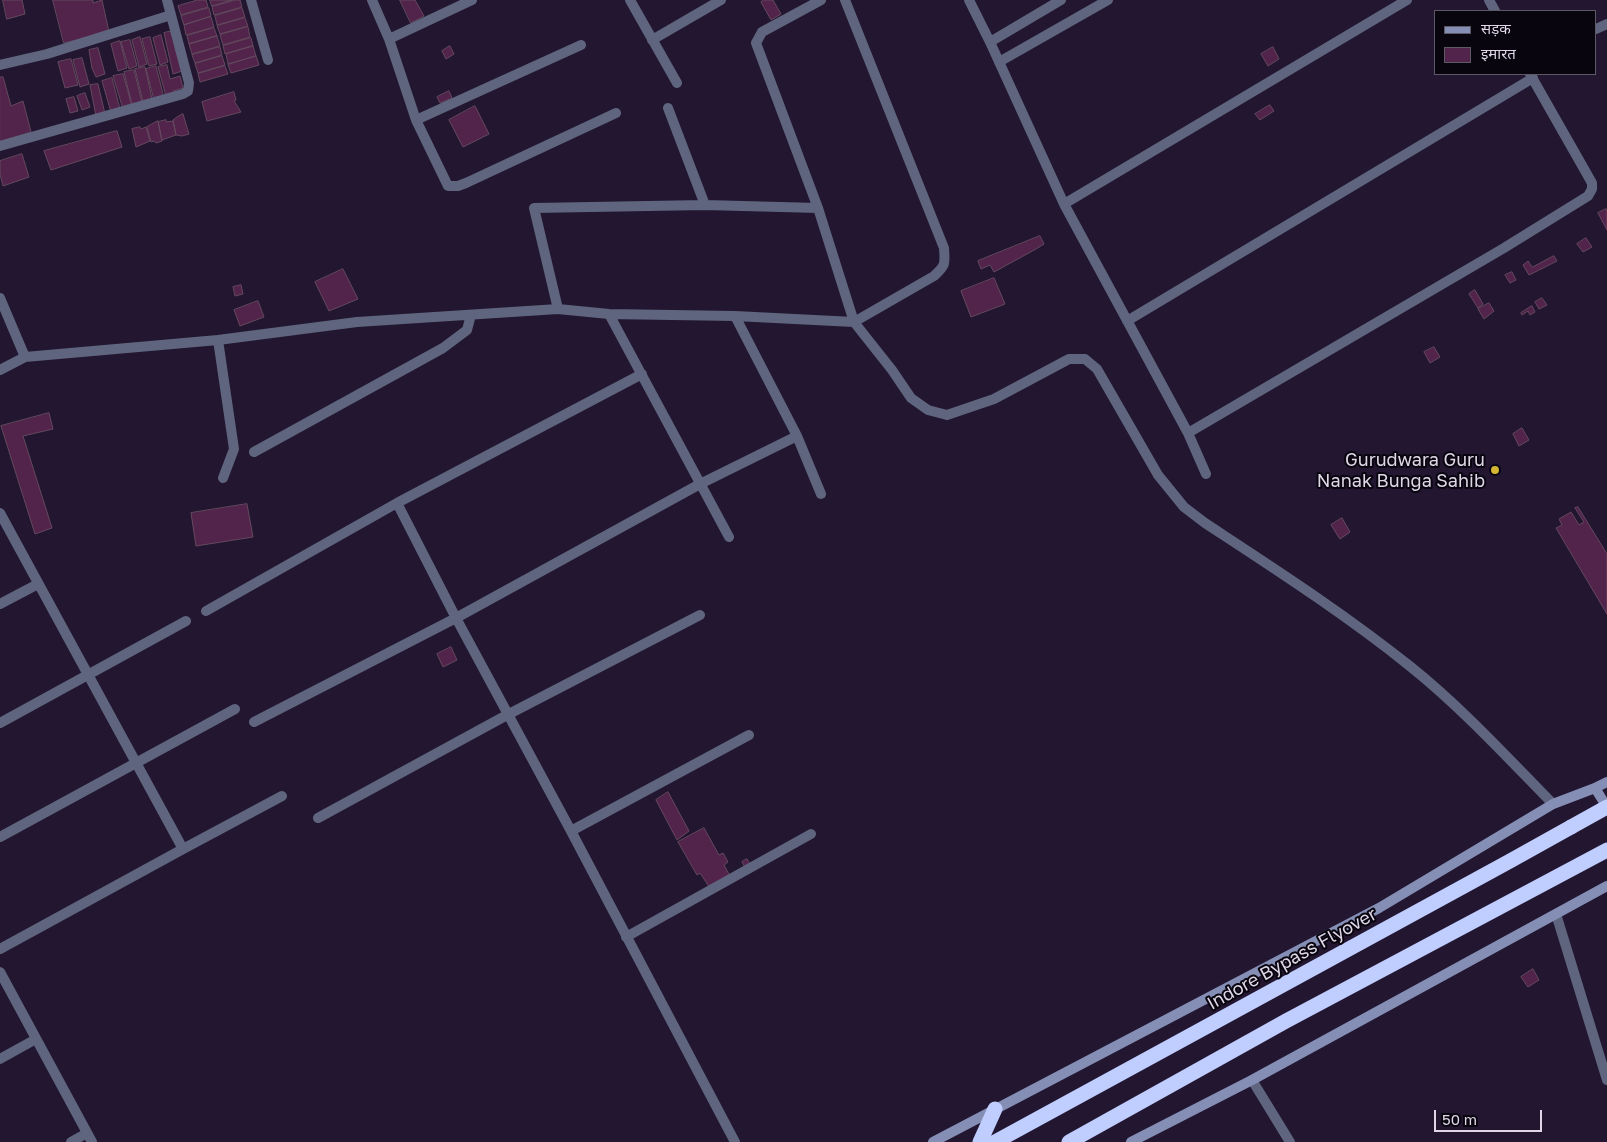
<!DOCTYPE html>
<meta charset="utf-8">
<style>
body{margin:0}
#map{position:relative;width:1607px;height:1142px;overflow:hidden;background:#221630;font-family:"Golos Text","Noto Sans Devanagari",sans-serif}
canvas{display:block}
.legend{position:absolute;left:1434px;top:10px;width:162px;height:65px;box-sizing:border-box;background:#09050f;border:1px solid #5e5966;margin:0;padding:6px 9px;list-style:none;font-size:15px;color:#ded7e8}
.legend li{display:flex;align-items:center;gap:10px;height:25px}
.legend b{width:25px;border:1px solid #5e5966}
.scale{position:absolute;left:1434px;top:1110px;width:108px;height:22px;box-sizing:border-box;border:2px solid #ded7e8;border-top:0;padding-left:6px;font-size:15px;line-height:18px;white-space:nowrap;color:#ded7e8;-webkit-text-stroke:4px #09050f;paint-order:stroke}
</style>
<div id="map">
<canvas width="1607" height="1142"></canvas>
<ul class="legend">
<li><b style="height:6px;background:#858fb6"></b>सड़क</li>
<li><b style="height:14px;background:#53244b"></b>इमारत</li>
</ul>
<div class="scale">50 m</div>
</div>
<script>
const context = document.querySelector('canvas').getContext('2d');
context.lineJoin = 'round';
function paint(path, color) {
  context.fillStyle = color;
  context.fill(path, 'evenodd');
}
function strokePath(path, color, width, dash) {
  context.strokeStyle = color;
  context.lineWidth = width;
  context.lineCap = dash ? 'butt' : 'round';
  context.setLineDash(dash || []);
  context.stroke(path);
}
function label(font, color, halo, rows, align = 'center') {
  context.font = font + ' "Golos Text",sans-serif';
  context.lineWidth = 4;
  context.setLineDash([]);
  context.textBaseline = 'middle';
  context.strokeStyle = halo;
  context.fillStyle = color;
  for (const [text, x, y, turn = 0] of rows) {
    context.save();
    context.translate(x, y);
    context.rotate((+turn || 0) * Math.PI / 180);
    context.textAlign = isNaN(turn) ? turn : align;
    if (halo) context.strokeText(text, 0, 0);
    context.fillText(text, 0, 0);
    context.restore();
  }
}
const building = new Path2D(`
 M3,0H22L25,14L7,19Z
 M53,0H93V3L102,0L109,32L64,43Z
 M198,0H206L208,7L181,15L178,6Z
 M210,0H232L212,6Z
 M236,0H240L242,7L214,15L212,7Z
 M400,0H415L424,16L411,23Z
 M764,0H773L781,14L771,20L761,2Z
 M209,8L211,16L184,25L181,16Z
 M242,8L245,17L217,25L215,16Z
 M211,17L214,27L186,35L184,25Z
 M245,18L248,26L220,34L217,26Z
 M248,27L250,37L223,45L220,35Z
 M214,28L217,36L189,44L187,36Z
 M172,31L182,71L173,74L164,33Z
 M161,35L168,62L160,65L153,38Z
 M217,36L220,46L192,54L189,44Z
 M140,37L147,64L139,67L132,40Z
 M150,37L157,64L149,66L142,39Z
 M251,38L253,46L225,54L223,46Z
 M130,40L137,66L129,69L121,42Z
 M120,41L127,68L118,71L111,44Z
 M253,46L256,56L228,64L226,54Z
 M450,46L454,54L446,59L442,51Z
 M220,47L222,55L195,63L192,55Z
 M1273,47L1279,59L1268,66L1261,54Z
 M98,48L105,74L96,77L92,68L89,50Z
 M222,56L225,65L198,73L195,64Z
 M256,56L259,65L231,73L228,65Z
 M82,58L89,84L80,87L73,60Z
 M71,59L78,85L65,88L58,62Z
 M167,65L170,79L180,76L183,88L173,91V94L166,96L158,67Z
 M156,66L164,98L154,100L146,69Z
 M225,66L228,74L200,82L198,74Z
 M145,67L152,99L143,102L135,69Z
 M134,70L142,102L132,105L124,72Z
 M123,74L132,106L123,109L113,76Z
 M0,77H3L11,106L23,101L31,132L0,142Z
 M112,78L120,109L111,112L102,81Z
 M98,84L105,114L96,116L90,85Z
 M449,91L452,98L440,103L437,97Z
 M234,92L236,100L234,101L241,112L207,121L202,102Z
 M85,93L90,107L82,110L77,96Z
 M74,97L78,111L70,113L66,99Z
 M1270,105L1274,111L1260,120L1255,114Z
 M475,106L489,134L463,147L449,120Z
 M183,114L189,134L182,136L176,135L173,120L177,117Z
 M166,120V122L173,121L176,135L162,140L158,122Z
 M158,121L162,141L156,143L154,141L151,142L147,127Z
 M140,127L141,129L146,127L150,141L136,147L132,129Z
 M117,131L122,147L51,170L44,151Z
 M22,154L29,177L3,186L0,174V161Z
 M1606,209L1607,212V230L1598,213Z
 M1040,236L1044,244L1036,249L994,272L990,265L981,269L978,261Z
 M1586,238L1592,247L1583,252L1577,244Z
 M1554,256L1557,261L1529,275L1523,265L1528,261L1532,267Z
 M343,269L358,299L329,311L315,282Z
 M1512,272L1516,280L1510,283L1505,275Z
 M994,278L1005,304L971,317L961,291Z
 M241,285L243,294L235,296L233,287Z
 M1475,290L1483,304L1478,308L1469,294Z
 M1542,298L1547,305L1539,309L1535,302Z
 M258,301L264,317L240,326L234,310Z
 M1489,303L1494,311L1484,319L1478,309Z
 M1532,306L1535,312L1530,315L1528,311L1522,315L1521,313Z
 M1434,347L1440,357L1430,363L1424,352Z
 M49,413L53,429L23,436L52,528L35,534L1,426Z
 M1522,428L1529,440L1519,446L1513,434Z
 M247,504L253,537L196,546L191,513Z
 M1578,507L1607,554V614L1556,528L1562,525L1559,519L1571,512L1579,525L1584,522L1575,508Z
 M1342,518L1350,532L1340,539L1331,525Z
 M451,647L457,660L443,667L437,654Z
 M668,792L689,831L677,840L656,800Z
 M704,828L719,855L723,853L728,862L724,865L730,876L710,888L700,873L697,875L678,842Z
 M747,859L751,866L746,869L742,862Z
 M1533,969L1539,980L1528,987L1521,977Z`);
paint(building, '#53244b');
strokePath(building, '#64495e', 1);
strokePath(new Path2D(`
 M251,0L268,60
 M372,0L389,39L416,120L448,186H458L466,183L616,113
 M630,0L677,83
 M821,0L762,32L756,43L818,208L854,322L934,276C946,265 945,264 944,248L845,0
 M969,0L990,42L1064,204L1188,433L1206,474
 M1489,0L1495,11
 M1596,29L1607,24
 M389,39L472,0
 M652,40L721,0
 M990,42L1061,0
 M999,62L1108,0
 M0,65L47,54L171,15L167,0
 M668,108L705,205
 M416,120L581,45
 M0,146L183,94L188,91L189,83L171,15
 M1064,204L1407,0
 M0,298L25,357
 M558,309L534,208L705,205L818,208
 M609,314L729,537
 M735,316L797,436L821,494
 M1127,321L1533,78
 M218,340L234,449L223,478
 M0,370L25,357L218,340L357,322L558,309L609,314L735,316L854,322L892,370L911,398L928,410L947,415L994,399L1069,359H1085L1097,369L1158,475L1184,507L1205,523C1275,569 1345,614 1411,667C1462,708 1507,757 1553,804
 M1188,433L1504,248L1588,196L1592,189V183L1530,74
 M254,452L443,348L467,330L471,315
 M397,503L456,618L571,831L735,1142
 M0,513L183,849L0,949
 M0,604L38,584
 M206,611L397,503L642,374
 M254,722L456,618L700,484L797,436
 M0,723L186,621
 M318,818L507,715L700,615
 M571,831L749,735
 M0,837L235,709
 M183,849L282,796
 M1556,914L1607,1080
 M626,937L811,834
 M0,972L92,1142
 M0,1059L36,1039
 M1252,1080L1290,1142
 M71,1142L87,1133`), '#5f657e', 10);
strokePath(new Path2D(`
 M1595,788L1607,807
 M933,1142L1379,908L1553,804L1595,788L1607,782
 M1131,1142L1252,1080L1607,886`), '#858fb6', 10);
strokePath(new Path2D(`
 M980,1142L995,1109
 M995,1142L1510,861L1571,827
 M1069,1142L1286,1021L1607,850`), '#c0cdff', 15);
strokePath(new Path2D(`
 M1571,827L1607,807`), '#c0cdff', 15);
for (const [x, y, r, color] of [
 [1495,470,5,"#d3b635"]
]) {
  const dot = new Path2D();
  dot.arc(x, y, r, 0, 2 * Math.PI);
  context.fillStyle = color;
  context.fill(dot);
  strokePath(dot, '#09050f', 2);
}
label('18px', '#ded7e8', '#09050f', [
 ["Gurudwara Guru",1485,460],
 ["Nanak Bunga Sahib",1485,481]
], 'right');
label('18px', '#ded7e8', '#09050f', [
 ["Indore Bypass Flyover",1292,959,-29]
]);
</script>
